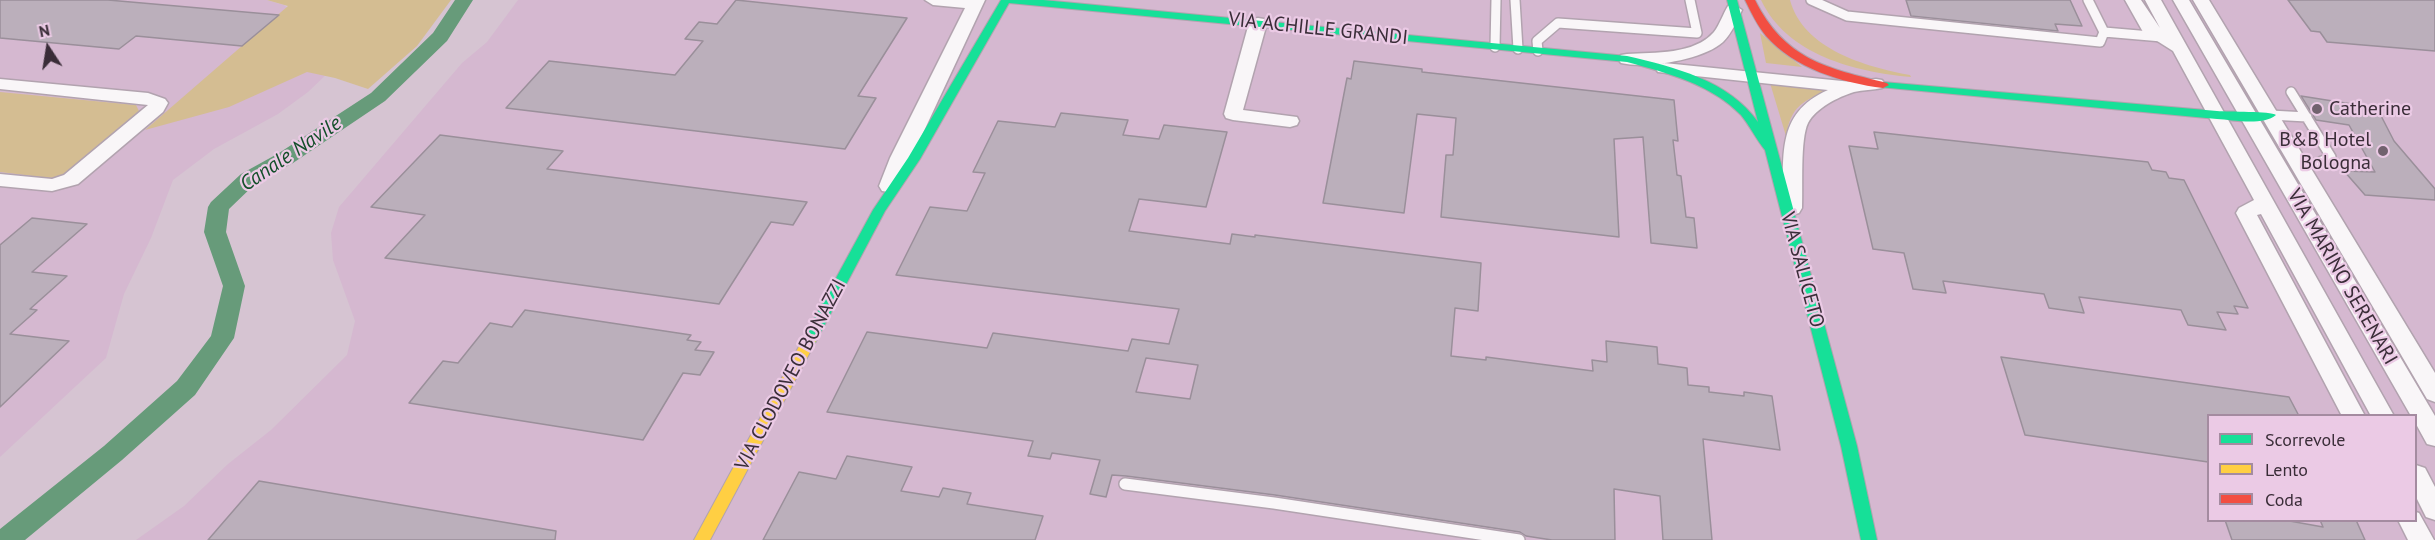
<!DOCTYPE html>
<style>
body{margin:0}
#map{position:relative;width:2435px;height:540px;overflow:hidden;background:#d6c4d2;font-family:"PT Sans",sans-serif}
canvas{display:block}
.legend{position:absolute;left:2207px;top:414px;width:210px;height:108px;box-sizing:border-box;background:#ebcae5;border:2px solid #a48ba0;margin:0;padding:8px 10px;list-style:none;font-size:18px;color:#3a2d38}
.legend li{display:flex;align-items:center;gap:12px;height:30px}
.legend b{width:30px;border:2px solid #a48ba0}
.north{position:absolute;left:18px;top:18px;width:60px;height:60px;-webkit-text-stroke:4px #ebcae5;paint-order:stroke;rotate:348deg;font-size:16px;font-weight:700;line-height:24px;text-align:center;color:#3a2d38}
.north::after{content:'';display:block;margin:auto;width:21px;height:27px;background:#3a2d38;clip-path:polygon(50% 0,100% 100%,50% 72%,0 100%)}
</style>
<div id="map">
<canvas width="2435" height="540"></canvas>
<ul class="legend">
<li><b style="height:8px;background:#16e098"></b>Scorrevole</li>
<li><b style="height:8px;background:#ffcf43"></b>Lento</li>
<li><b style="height:8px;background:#f24e42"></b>Coda</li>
</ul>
<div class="north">N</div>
</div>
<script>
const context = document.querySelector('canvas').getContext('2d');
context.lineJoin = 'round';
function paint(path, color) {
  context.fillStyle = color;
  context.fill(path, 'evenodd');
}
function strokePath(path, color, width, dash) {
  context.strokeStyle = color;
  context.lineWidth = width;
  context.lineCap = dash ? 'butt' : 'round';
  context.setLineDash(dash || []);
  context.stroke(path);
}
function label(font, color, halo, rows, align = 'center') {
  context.font = font + ' "PT Sans",sans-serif';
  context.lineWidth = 4.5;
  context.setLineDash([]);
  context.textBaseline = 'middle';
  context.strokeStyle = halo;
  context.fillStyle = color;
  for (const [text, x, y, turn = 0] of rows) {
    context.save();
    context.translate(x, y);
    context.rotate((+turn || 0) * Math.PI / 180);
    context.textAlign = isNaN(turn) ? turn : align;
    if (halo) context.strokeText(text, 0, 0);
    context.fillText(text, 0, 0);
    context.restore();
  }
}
paint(new Path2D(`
 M0,0H267L284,5L307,26L355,47L308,92L278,114L214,149L173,180L151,238L124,294L106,358L0,457Z
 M518,0H2435V540H136L184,506L228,464L271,430L347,355L355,321L333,260L331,233L339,207L462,63L487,42ZM2208,416H2416V520H2208Z`), '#d5b8d0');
paint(new Path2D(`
 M267,0H451L417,46L368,89L335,78L307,72L229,107L145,130L288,6Z
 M1761,0H1790C1803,49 1866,67 1910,75L1911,77C1855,72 1787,55 1761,0Z
 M1760,33L1802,67L1766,63Z
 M1770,83L1830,89C1803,101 1791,106 1786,136Z
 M0,92L136,105L139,111L67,173L58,177L49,178L0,172Z`), '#d4bd92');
paint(new Path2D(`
 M455,0H473L447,41L385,101L293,163L255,184L229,209L226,232L245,286L234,338L195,395L122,460L25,540H0V529L104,446L177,381L211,336L223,286L204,232L208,207L211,202L241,174L279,153L371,93L433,33Z`), '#679b7a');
const building = new Path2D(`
 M0,0H108L279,15L242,46L136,36L119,49L0,38Z
 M736,0L907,18L858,96L876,98L845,149L506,108L549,61L675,75L703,41L685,39L699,22L717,24Z
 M1906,0H2070L2082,26L2055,24L2058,31L1911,16Z
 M2288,0H2435V51L2327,42L2320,32L2311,31Z
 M1354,61L1422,69V72L1674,100L1678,141L1673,140L1677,175L1681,176L1686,217L1694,218L1697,248L1651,243L1643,137L1614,139L1619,237L1441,217L1446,155H1453L1456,118L1417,114L1404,213L1323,203L1347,78L1351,79Z
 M2301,96L2377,108L2394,141L2435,189V200L2365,195L2344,171L2375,172L2349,125L2316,120Z
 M1061,113L1128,120L1123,135L1159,139L1164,125L1227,132L1206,207L1139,199L1129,231L1230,244L1232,234L1255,237V235L1481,263L1478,311L1455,308L1451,356L1486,360V357L1593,371L1592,360L1607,362L1606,341L1657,347L1658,364L1687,368L1688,385L1709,387V392L1744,396V392L1772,396L1780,450L1703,439L1712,540H1663L1660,496L1614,489L1615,540H1552L1526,536L1520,532L1275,495L1126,476L1112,475L1106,497L1090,494L1100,460L1052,453L1050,459L1028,456L1033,441L827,412L867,332L987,348L993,333L1128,351L1132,339L1169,344L1179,309L896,275L930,207L967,211L985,173L973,172L998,121L1055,127ZM1146,358L1198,365L1190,399L1136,392Z
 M1874,132L2148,162L2152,170L2166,172L2169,178L2184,180L2248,308L2234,306L2238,314L2217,312L2226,330L2188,325L2181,310L2079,297L2084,313L2049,308L2044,294L1943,281L1946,293L1913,289L1904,253L1873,249L1849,146L1878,149Z
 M440,135L563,151L547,169L807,202L793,225L771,222L719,304L385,258L425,215L371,207Z
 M32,218L87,224L32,272L67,276L30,309L37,310L10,334L69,341L0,407V245Z
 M525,310L691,335L687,340L701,342L695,350L714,352L700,375L683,373L643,440L409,403L443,361L458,363L490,323L512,327Z
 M2001,357L2289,397L2299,416H2208V462L2025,435Z
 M847,456L912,467L901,491L939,497L943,488L971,493L967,504L1043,516L1035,540H763L799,472L836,479Z
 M259,481L556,531L555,540H208Z
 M2225,520H2284L2323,527L2320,520H2356L2365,540H2232Z`);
paint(building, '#bbafbb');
strokePath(building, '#9a8f9a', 1.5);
const laneFar1 = new Path2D(`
 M1515,0L1518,49
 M1811,0L1847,16L2100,42L2104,32
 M2088,0L2104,32L2162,37
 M1495,47L1496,0
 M1538,51L1537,41L1558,23L1697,33L1690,0
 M2291,92L2331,157L2315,164L2298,162
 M2270,115L2307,117`);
const lane = new Path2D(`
 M1125,484L1274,503L1519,540`);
const street = new Path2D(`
 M925,0H985L896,191L889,192L882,191L879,186L890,158L965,8L933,5Z
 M2125,0H2141L2160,28L2145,0H2161L2394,416H2371L2261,214L2257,215L2365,416H2342L2236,213L2239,208L2254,200L2173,51L2143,32Z
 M2173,0H2189L2435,416V446L2427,444L2416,424V416H2411Z
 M2193,0H2209L2435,373V402L2427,399Z
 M1734,5L1742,10C1737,21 1732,33 1723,42C1703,60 1647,69 1621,63L1618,59L1621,55L1627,54C1655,52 1694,55 1714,32C1720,24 1723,14 1728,6Z
 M1258,18L1264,19L1267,23L1243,110L1297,117L1299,121L1297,125L1290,127L1233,120L1226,118L1224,114L1249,23L1252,19Z
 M1664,63L1852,82L1876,79L1882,80L1885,84L1882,88C1873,90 1863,90 1854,92C1838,97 1816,108 1808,123C1800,139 1803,188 1802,208L1799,213L1792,215L1785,213L1782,208C1785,157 1774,114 1828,90L1658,72L1655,68L1658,64Z
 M0,79L148,93L165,99L168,103L163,112L78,184L52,191L0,186V174L52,179L64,175L148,105L0,89Z
 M2416,465L2425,468L2435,487V520L2426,517L2416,497Z
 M2416,512L2419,513L2434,540H2408L2398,520H2416Z`);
const fast = new Path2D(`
 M1001,0H1043L1627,56C1674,67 1728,80 1758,122L1727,0H1737L1857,446L1877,540H1861L1841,446L1765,150C1756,139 1750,126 1741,115C1711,84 1667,73 1627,62L1009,3L920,159L885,211L815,343H805L803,339L873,210L908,158Z
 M1883,82L2217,111C2228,112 2271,111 2276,115C2263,126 2233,120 2217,119L1879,87L1877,85Z`);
const slow = new Path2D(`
 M810,334L815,335L817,339L710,540H694L803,339L805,335Z`);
const jam = new Path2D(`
 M1745,0H1755C1785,60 1827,68 1887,83L1889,85L1883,88C1842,83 1794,68 1766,36C1757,25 1751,12 1745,0Z`);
strokePath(laneFar1, '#b2a3af', 12);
strokePath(lane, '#b2a3af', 14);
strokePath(street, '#b2a3af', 3);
strokePath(fast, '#b2a3af', 2);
strokePath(slow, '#b2a3af', 2);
strokePath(jam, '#b2a3af', 2);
strokePath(laneFar1, '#f9f6f8', 9);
strokePath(lane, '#f9f6f8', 11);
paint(street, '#f9f6f8');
paint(fast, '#16e098');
paint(slow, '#ffcf43');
paint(jam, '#f24e42');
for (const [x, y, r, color] of [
 [2317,109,6,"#71626e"],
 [2383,151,6,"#71626e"]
]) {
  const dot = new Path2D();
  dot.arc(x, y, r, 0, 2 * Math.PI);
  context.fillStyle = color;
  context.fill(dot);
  strokePath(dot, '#ebcae5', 2);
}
label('20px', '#3a2d38', '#ebcae5', [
 ["VIA ACHILLE GRANDI",1318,29,6],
 ["VIA SALICETO",1802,270,75],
 ["VIA MARINO SERENARI",2342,277,60],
 ["VIA CLODOVEO BONAZZI",791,375,-62]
]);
label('20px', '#3a2d38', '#ebcae5', [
 ["Catherine",2329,109],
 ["B&B Hotel",2371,140,"right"],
 ["Bologna",2371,163,"right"]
], 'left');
label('italic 21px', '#134f2a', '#ebcae5', [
 ["Canale Navile",291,154,-34]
]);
</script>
